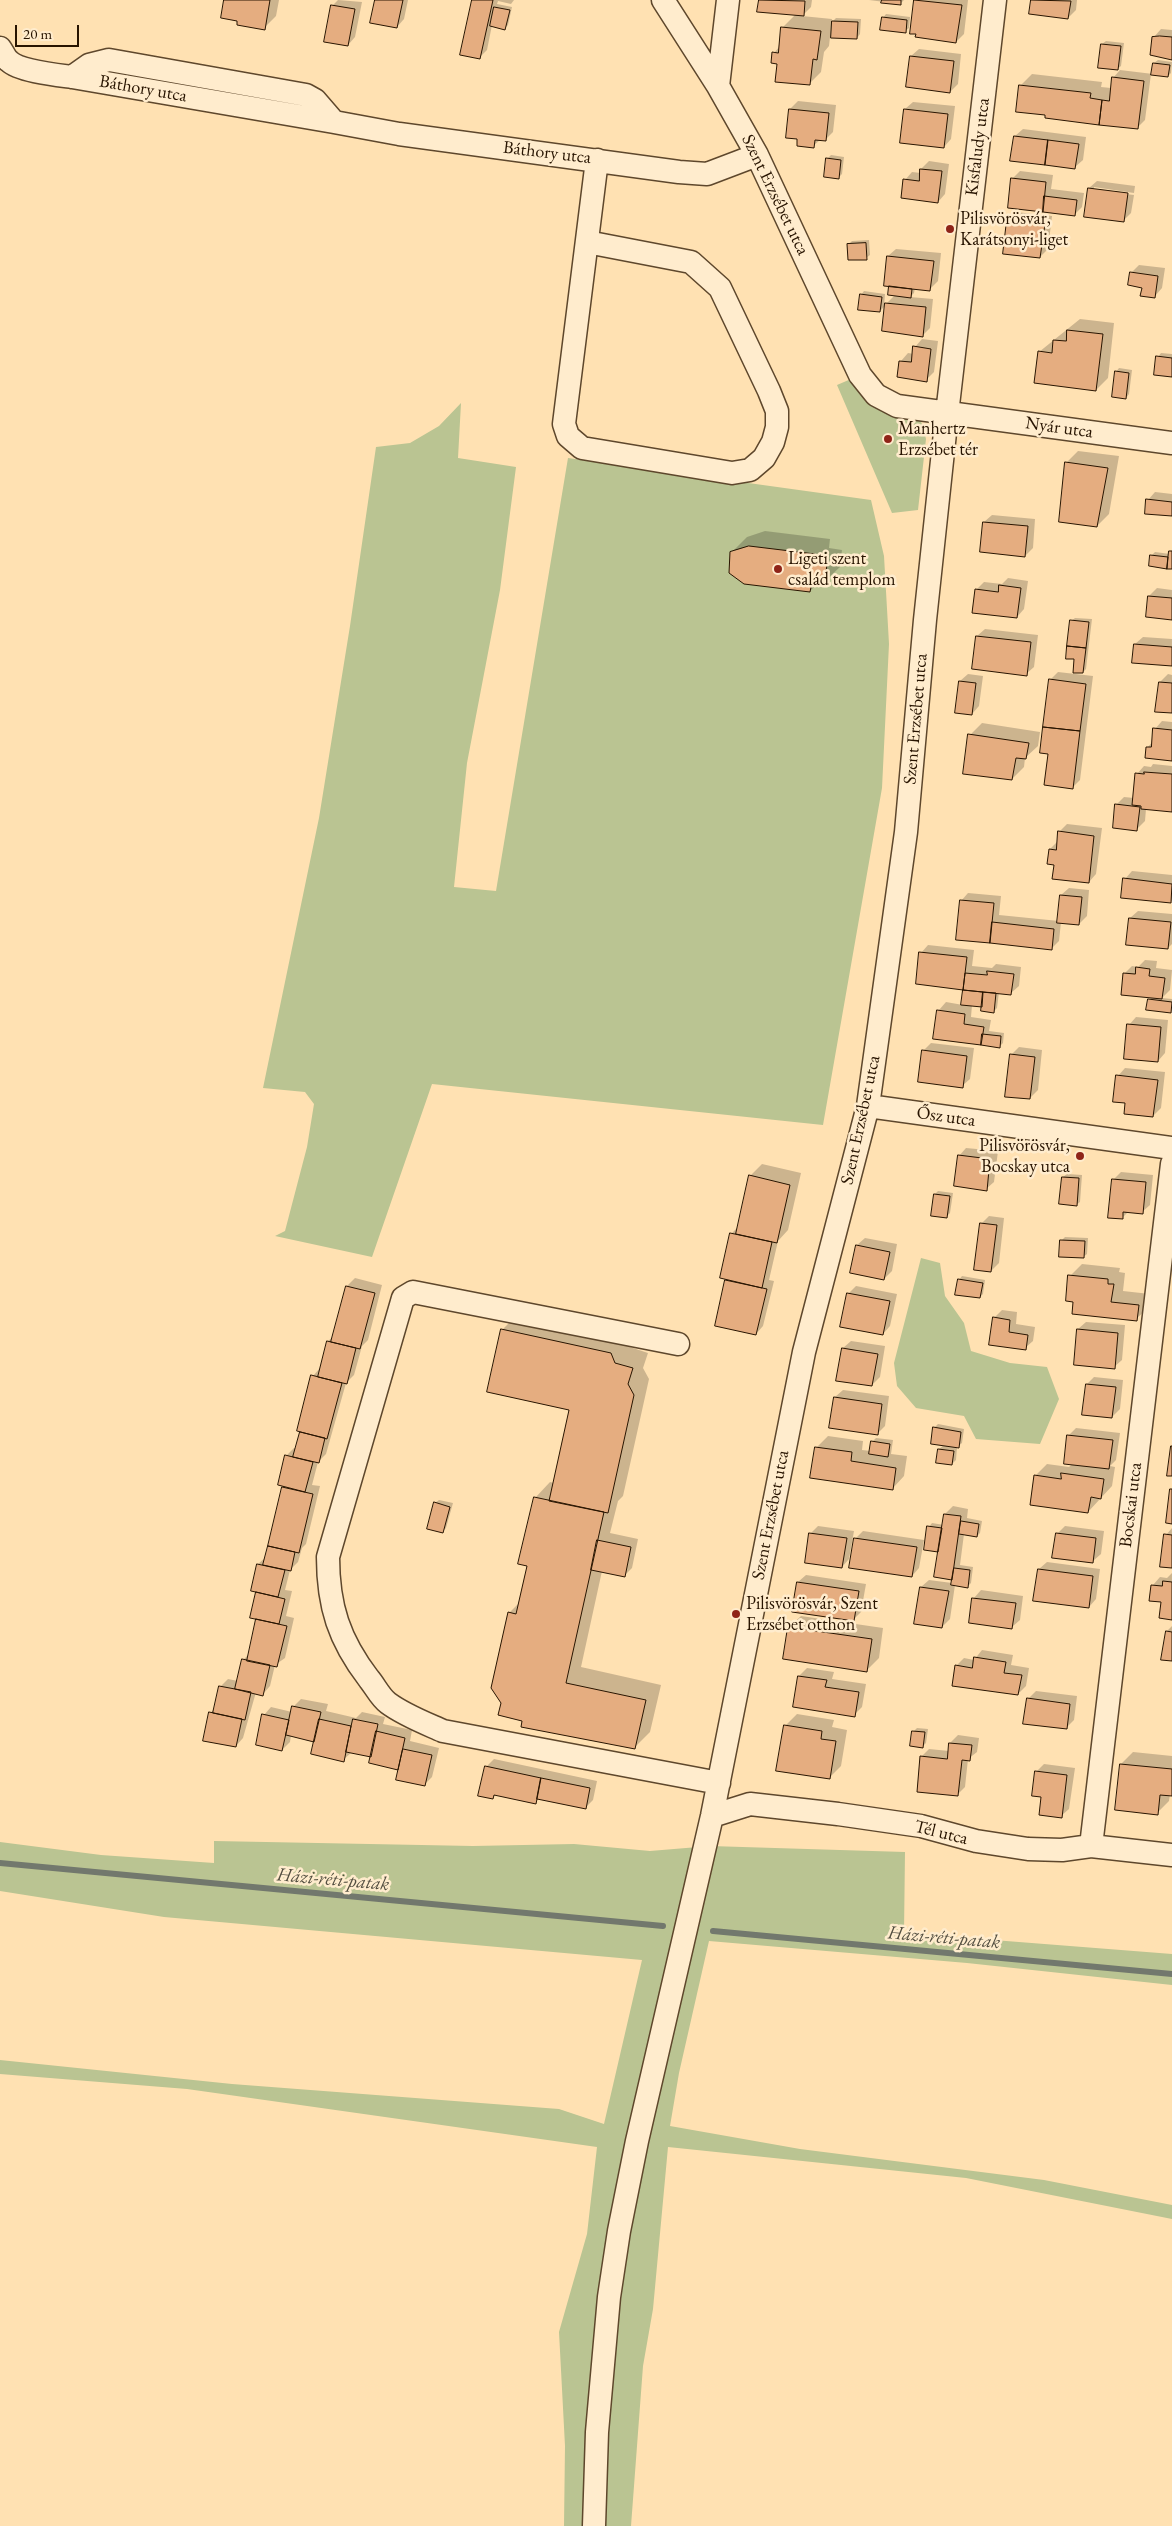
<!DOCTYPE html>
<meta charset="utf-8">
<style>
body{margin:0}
#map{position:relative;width:1172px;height:2526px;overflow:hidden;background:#ffe1b2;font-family:"EB Garamond",serif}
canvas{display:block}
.scale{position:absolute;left:15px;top:25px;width:64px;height:22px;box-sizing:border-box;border:2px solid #281400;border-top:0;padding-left:6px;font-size:15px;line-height:18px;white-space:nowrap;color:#281400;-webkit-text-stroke:4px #ffeccd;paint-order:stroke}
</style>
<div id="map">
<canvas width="1172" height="2526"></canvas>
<div class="scale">20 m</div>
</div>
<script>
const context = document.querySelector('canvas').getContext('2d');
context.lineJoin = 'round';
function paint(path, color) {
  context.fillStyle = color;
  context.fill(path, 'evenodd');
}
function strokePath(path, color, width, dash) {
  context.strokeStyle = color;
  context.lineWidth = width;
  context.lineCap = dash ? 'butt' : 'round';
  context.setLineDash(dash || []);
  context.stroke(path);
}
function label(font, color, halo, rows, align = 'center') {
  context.font = font + ' "EB Garamond",serif';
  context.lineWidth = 5;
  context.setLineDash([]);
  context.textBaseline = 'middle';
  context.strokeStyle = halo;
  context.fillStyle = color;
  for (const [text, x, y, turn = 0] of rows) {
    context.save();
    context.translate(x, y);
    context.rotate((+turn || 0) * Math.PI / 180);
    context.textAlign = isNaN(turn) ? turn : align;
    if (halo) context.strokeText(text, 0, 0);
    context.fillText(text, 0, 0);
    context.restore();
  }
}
paint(new Path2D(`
 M851,379L866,402L882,410L921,421L926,439L918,510L892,513L837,385Z
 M461,403L458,458L516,467L500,590L467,763L454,887L496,891L568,458L871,500L884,556L889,644L882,788L823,1125L432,1084L372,1257L275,1236L285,1231L307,1147L314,1104L305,1092L263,1088L319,818L350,626L376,447L410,443L439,426Z
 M921,1258L940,1263L945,1296L964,1323L971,1351L1010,1363L1047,1367L1059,1399L1040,1444L976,1439L964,1416L916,1408L897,1386L894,1363Z
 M214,1841L473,1846L574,1844L650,1851L710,1846L905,1852L904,1933L1172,1954V1985L967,1963L709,1941L679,2073L670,2126L800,2149L1044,2180L1172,2205V2219L966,2178L668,2147L653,2309L643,2366L631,2526H564L565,2446L559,2332L587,2234L597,2147L187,2089L0,2074V2060L232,2084L559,2109L604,2124L642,1960L164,1917L0,1891V1842L101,1855L214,1863Z`), '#bac492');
paint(new Path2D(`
 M225,0H279L276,16L264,28L239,20Z
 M338,0L362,2L355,37L348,45L332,6Z
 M376,0H408L404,19L397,27Z
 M474,0H514L511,4L498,1L497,4L512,7L508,25L505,28L492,25L487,50L479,58Z
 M760,0H812L811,7L802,16L832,19L831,23L836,18L861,19L860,34L857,38L830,37L829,46L824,52L821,72L809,84L778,63L774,53L780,46L782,28L796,14L759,11Z
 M869,0H904L900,4Z
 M916,0H968L964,34L956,42L911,32Z
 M1032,0H1077L1076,10L1068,18L1030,13Z
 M886,14L910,17L909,28L905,31L883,18Z
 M1161,29L1172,30V58L1154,37Z
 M1106,41L1124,43L1121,66L1117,69L1102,44Z
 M919,49L961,54L958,84L950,92L911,56Z
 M1158,60L1172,62L1171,73L1168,76L1151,74L1145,120L1137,128L1047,114L1020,86L1032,74L1102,82L1101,87L1111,88L1113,78L1120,70L1153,74L1154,63Z
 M798,101L836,105L833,132L825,140H820L813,146L799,138L787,136L790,109Z
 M913,102L955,106L951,139L944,147L905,109Z
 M1023,129L1086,137L1083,160L1075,167L1015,136Z
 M831,155L844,157L842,174L839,177L827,159Z
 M929,161L949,164L945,194L938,202L905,180L912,172L921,173V169Z
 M1020,171L1053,175L1051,189L1084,193L1082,207L1075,214L1012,179Z
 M1097,181L1135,186L1134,193L1094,187V190L1134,195L1131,213L1123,221L1089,188Z
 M1016,212L1052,216L1048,249L1040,257L1008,220Z
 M869,240L870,255L866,258L849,244L852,241Z
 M896,249L941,253L938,281L930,289L915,288L914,293L910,297L933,299L930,328L923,335L887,303L895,295L888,256Z
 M1139,265L1165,268L1162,288L1155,296L1131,273Z
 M864,291L885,294L884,307L880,311L861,295Z
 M1080,319L1114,323L1108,378L1096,390L1039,352Z
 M922,339L938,341L934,372L926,380L901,361L908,353L914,354L915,347Z
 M1161,353L1172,354V376L1158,357Z
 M1119,368L1132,370L1129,394L1126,398L1116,372Z
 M1078,451L1119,456L1109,514L1097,526L1065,489H1062L1066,463Z
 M1155,492L1172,494V515L1148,500Z
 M992,515L1035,519L1033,548L1025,556L984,522Z
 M765,531L830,539L829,548L842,550L840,567L824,582H819L810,591L731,553L747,537Z
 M1172,550V568L1150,565L1151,556L1155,552L1170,554Z
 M1008,578L1028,581L1024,609L1017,617L976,590L984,582L1002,584Z
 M1157,588L1172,590V619L1149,596Z
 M1075,618L1092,619L1086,669L1083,672L1076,658L1071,621Z
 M985,629L1038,635L1034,667L1026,674L977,636Z
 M1143,637L1172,639V665L1135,644Z
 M1058,672L1093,676L1080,780L1072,788L1049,753L1050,680Z
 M968,674L983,676L979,706L972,714L960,681Z
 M1168,674L1172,675V712L1160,682Z
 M1162,721L1172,722V760L1148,747L1153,741L1155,729Z
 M982,723L1040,732L1038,746L1025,758L1024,767L1012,779L970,735Z
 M1153,764L1172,766V811L1146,809L1145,821L1137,829L1116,805L1124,797L1134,798L1137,774L1144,766L1151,767Z
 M1067,824L1102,828L1096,874L1089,882L1055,864L1050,849L1058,841L1059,832Z
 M1132,871L1172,875V901L1125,879Z
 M1069,888L1089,890L1087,916L1079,924L1061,922L1059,941L1051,949L957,938L961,901L968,893L1001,896L999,915L1059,921L1061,895Z
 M1138,911L1172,914V944L1168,948L1130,918Z
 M928,945L974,950L972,966L992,968L996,964L1021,967L1019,986L1011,993L999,992L997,1008L994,1011L983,1006L972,1005L971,1017L991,1020L989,1031L1004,1033L1003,1043L999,1047L939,1010L946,1002L963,1005L964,990L921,953Z
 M1145,960L1157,961L1156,968L1172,970L1170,990L1162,998L1172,999L1171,1011L1149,1000L1152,997L1124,974L1132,966L1138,967Z
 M1136,1017L1168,1020L1165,1053L1158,1061L1129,1025Z
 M931,1043L974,1048L970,1079L962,1086L923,1051Z
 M1019,1047L1042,1050L1038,1090L1030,1098L1011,1055Z
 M1125,1068L1165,1072L1161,1108L1153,1116L1126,1102L1118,1076Z
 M966,1148L998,1151L994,1182L986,1189L959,1156Z
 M762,1164L801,1173L788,1230L778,1241L769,1280L774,1281L763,1326L756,1334L716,1325L727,1279L722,1278L732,1233L739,1226L750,1176Z
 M1121,1172L1153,1175L1150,1205L1142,1212L1129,1211L1122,1218L1113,1180Z
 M1067,1174L1082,1175L1080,1202L1076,1205L1063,1177Z
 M938,1191L953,1193L950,1213L946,1217L935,1194Z
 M989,1216L1004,1218L999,1263L991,1271L981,1224Z
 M1065,1237L1088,1238L1087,1254L1083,1257L1062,1240Z
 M865,1238L897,1244L892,1271L884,1279L857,1245Z
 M1082,1264L1120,1268L1119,1272L1125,1273L1123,1291L1150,1294L1148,1308L1136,1319L1075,1301L1070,1276Z
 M962,1276L985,1280L983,1294L980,1297L959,1280Z
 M355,1278L382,1285L368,1340L362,1346L354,1375L346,1383L326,1454L318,1462L312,1485L320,1486L306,1544L302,1548L298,1562L290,1570L285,1590L292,1591L286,1616L294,1618L285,1658L275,1665L270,1686L263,1694L256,1692L243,1738L236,1746L210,1713L216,1708L220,1687L228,1679L238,1681L243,1660L250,1653L257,1618L258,1564L266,1557L283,1486L286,1456L294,1448H296L313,1376L320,1368L328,1341L334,1336L347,1286Z
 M856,1286L897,1294L890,1326L883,1334L848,1294Z
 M1002,1310L1017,1312L1016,1324L1035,1327L1033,1341L1025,1348L994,1318Z
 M518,1314L626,1338L630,1347L648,1353L643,1368L649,1379L623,1496L618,1501L610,1533L638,1539L632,1568L624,1576L602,1571L581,1667L661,1685L650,1732L634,1748L523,1720L503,1703L509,1613L520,1602L528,1565L535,1498L550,1482L554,1483L570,1409L502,1330Z
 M1086,1322L1125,1325L1122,1360L1114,1367L1078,1329Z
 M851,1341L885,1346L880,1377L872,1385L843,1348Z
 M1094,1377L1123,1380L1120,1409L1112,1417L1087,1384Z
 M843,1390L889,1396L885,1426L877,1434L835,1397Z
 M938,1424L964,1429L962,1443L957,1447L956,1460L952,1464L938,1462L939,1449L944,1445L934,1428Z
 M1076,1428L1120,1433L1116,1460L1110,1466L1115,1467L1112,1486L1088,1512L1035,1476L1047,1464L1069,1467L1072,1464L1069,1435Z
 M828,1436L863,1441L862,1450L871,1451L873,1441L876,1438L893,1440L891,1454L907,1456L904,1476L893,1488L816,1448Z
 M439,1500L453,1503L446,1528L442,1532L435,1503Z
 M953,1506L968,1509L967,1518L982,1521L980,1533L977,1536L964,1534L960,1565L973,1567L971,1583L967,1587L955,1585L950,1619L942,1627L921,1587L929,1580L952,1583L953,1578L929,1527L932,1523L944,1525L945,1514Z
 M818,1526L854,1531L849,1559L842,1567L810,1534Z
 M1065,1526L1104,1531L1101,1554L1093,1561L1057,1534Z
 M1172,1528V1567L1166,1535Z
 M863,1531L924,1540L919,1568L912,1576L855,1539Z
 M1047,1562L1100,1569L1096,1599L1089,1607L1039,1569Z
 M1172,1573V1619L1153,1585L1160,1577L1167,1578Z
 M806,1575L866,1584L861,1612L853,1620L798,1582Z
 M981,1590L1023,1596L1020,1620L1012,1627L970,1622L974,1598Z
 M801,1616L883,1628L879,1658L867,1670L789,1627Z
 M1172,1626V1660L1167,1631Z
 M982,1650L1013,1655L1011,1665L1029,1668L1026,1686L1018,1694L956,1666L964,1658L974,1660Z
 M807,1668L834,1672L832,1679L866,1684L862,1707L854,1715L799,1676Z
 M1036,1691L1077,1696L1074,1720L1066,1728L1028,1699Z
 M301,1699L328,1704L326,1711L356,1718L362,1712L385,1717L383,1724L412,1730L410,1741L439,1748L432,1777L424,1785L399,1769L371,1762L372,1756L352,1752L343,1760L316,1741L291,1735L290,1742L282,1750L264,1715L271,1707L292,1712L294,1706Z
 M797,1714L834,1720L832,1727L847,1730L841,1766L829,1778L785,1726Z
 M917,1728L928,1729L926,1743L922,1747L913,1732Z
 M958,1735L979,1738L977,1752L968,1759L965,1787L957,1795L922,1756L929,1749L949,1751L950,1743Z
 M1133,1752L1172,1756V1795L1170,1794L1169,1801L1157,1813L1121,1764Z
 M494,1759L597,1781L593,1800L586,1807L540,1798L535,1802L496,1794L493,1797L486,1767Z
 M1044,1764L1075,1768L1069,1809L1061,1816L1043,1796L1036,1772Z`), '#0003');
strokePath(new Path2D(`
 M0,1863L663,1926
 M713,1931L1172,1974`), '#72786d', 6);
const building = new Path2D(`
 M224,0H270L265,30L237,25V21L221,18Z
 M375,0H403L397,28L370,23Z
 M472,0H493L480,59L460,55Z
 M759,0L805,1L804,16L757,12Z
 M882,0H901V5L881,3Z
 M914,0L962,5L956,43L915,37L916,34H910Z
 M1031,0L1071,1L1068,19L1029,14Z
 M331,5L355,9L348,46L324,42Z
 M494,7L510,10L505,30L490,26Z
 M882,17L907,20L906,33L880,30Z
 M832,21L858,22L857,39L831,38Z
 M781,27L821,31L817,60L813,59L810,85L775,82L777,64L771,63L772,52L778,53Z
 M1160,36L1172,37V60L1150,55L1152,37Z
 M1101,44L1121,46L1118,70L1098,68Z
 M910,56L954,61L950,93L906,87Z
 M1153,63L1170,65L1168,77L1151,75Z
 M1112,77L1144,81L1138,129L1099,125L1102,100L1109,101Z
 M1019,85L1091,93L1090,98L1102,100L1099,125L1045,118V115L1016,112Z
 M789,109L829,113L826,141L815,140L814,148L797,146V139L786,138Z
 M904,109L948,114L944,148L900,143Z
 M1014,136L1048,140L1045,165L1010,161Z
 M1048,140L1079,144L1075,169L1045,165Z
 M826,158L841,160L839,179L824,177Z
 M920,169L942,171L938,203L901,198L903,179L919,181Z
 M1011,178L1046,182L1043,212L1008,208Z
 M1088,188L1128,193L1124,222L1084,217Z
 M1044,196L1077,200L1075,216L1043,212Z
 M1007,220L1045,224L1040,258L1003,254Z
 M866,243L867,260H848L847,244Z
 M887,256L934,261L930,291L884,286Z
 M1130,272L1158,276L1155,298L1140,296L1142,288L1128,285Z
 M889,286L912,289L911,298L888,295Z
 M860,294L882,297L880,312L858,310Z
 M885,303L926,307L923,337L882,331Z
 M1067,330L1103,334L1096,391L1034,383L1038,351L1052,353L1053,340L1066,341Z
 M913,346L931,349L927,382L897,377L899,361L911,362Z
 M1156,356L1172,358V377L1154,375Z
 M1115,371L1129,373L1126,399L1112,397Z
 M1065,462L1108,468L1097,527L1059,522Z
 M1146,499L1172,502V516L1145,514Z
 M983,522L1028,526L1025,557L980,552Z
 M749,546L815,554L814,563L827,565L824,584L812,582L810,592L744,584L729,573L730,552Z
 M1169,551H1172V569H1167Z
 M1150,555L1168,557L1167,569L1149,566Z
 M999,585L1021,588L1017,618L972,613L975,589L998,592Z
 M1148,596L1172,598V620L1146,617Z
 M1070,620L1089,622L1086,648L1067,646Z
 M976,636L1031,642L1027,676L972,669Z
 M1134,644L1172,647V666L1132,663Z
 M1067,646L1086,648L1083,673H1073L1074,659H1066Z
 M1049,679L1086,684L1080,731L1043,727Z
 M959,681L976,683L972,715L955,713Z
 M1159,682L1172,683V713L1155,712Z
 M1043,727L1080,731L1073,789L1044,785L1048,754L1040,753Z
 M1153,728L1172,730V761L1145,758L1146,747H1151Z
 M968,734L1029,743L1026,759L1016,758L1012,780L963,774Z
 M1144,772L1172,774V812L1141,809V806L1132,805L1135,773L1144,774Z
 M1115,804L1140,807L1137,831L1113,828Z
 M1058,831L1094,836L1089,883L1052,879L1054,865L1047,864L1049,849L1056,850Z
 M1123,878L1172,884L1171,903L1121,898Z
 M1060,895L1082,897L1079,925L1057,923Z
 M960,900L994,903L990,943L956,940Z
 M1129,918L1171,922L1168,949L1126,945Z
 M992,922L1054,929L1052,950L990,943Z
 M919,952L967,957L963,990L916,984Z
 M1136,967L1150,969L1149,976L1165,978L1162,999L1121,995L1123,973L1135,974Z
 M987,971L1014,974L1011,995L963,990L965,973L987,975Z
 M963,990L983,992L982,1007L961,1005Z
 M983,992L996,993L994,1013L981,1011Z
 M1148,999L1172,1002L1171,1013L1146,1010Z
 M937,1010L965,1014L964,1024L984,1027L981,1045L933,1039Z
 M1127,1024L1161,1027L1158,1062L1124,1059Z
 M982,1034L1001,1036L1000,1048L981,1045Z
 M922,1050L967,1056L963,1088L918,1082Z
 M1010,1054L1035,1057L1030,1099L1005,1097Z
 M1116,1075L1158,1080L1153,1117L1124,1114L1125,1103L1113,1102Z
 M958,1155L990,1159L987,1191L954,1186Z
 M749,1175L790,1185L777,1243L736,1234Z
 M1062,1177L1079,1178L1077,1206L1059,1204Z
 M1112,1179L1146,1182L1143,1214L1123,1212V1219L1108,1218Z
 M934,1194L950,1196L947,1218L931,1216Z
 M980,1223L997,1225L991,1272L974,1270Z
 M730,1233L772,1242L762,1288L720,1278Z
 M1060,1240L1085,1241L1084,1258L1059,1257Z
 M856,1245L890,1252L884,1280L850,1273Z
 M1068,1275L1108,1279V1284H1114L1111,1302L1139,1305L1137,1321L1072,1314L1073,1302L1066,1301Z
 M958,1279L983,1283L980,1298L955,1295Z
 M725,1280L767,1289L756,1335L715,1326Z
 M346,1286L375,1293L360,1349L331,1342Z
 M847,1293L890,1301L883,1335L840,1327Z
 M993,1317L1010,1320L1009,1332L1028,1335L1026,1350L989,1345Z
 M501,1329L611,1353L615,1363L633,1368L628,1384L634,1395L608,1513L549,1501L569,1410L487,1392Z
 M1077,1329L1118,1333L1115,1369L1074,1365Z
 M327,1341L356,1348L347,1384L318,1377Z
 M842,1348L878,1354L872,1386L836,1381Z
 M311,1375L342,1383L327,1439L297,1431Z
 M1086,1384L1116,1387L1112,1418L1082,1415Z
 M834,1397L882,1404L878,1435L829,1428Z
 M933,1427L961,1432L959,1448L931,1444Z
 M300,1432L325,1438L319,1463L293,1457Z
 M1067,1435L1113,1440L1109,1469L1064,1464Z
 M871,1441L890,1444L888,1457L869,1454Z
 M1171,1446H1172V1476H1167Z
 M815,1447L852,1452L851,1461L896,1468L893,1490L810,1478Z
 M938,1449L954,1451L952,1465L936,1463Z
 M285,1455L313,1462L305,1492L278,1485Z
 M1061,1473L1104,1479L1101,1499L1091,1497L1088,1513L1030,1505L1034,1475L1061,1479Z
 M282,1487L313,1494L299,1553L268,1546Z
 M1170,1489H1172V1524L1166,1523Z
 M534,1497L604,1512L566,1683L646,1700L635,1749L521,1727L522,1721L498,1715L501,1703L491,1688L508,1612L516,1614L527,1566L518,1564Z
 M434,1502L450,1507L443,1533L427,1529Z
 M944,1514L961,1516L952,1580L934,1577Z
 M961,1521L979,1524L977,1537L959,1534Z
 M927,1526L942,1528L938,1552L924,1550Z
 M809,1533L847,1538L842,1568L805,1563Z
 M1056,1533L1096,1538L1093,1563L1052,1558Z
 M1164,1534L1172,1535V1568L1160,1567Z
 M854,1538L917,1547L912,1577L849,1568Z
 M597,1540L631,1547L625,1577L591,1570Z
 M268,1546L295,1552L291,1571L263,1565Z
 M257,1564L285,1570L278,1597L251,1591Z
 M954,1568L970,1570L968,1588L951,1585Z
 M1038,1569L1093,1576L1089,1608L1033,1601Z
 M1163,1581L1172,1582V1620L1159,1618L1161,1602L1149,1601L1151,1585L1162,1586Z
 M797,1582L859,1591L854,1621L792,1612Z
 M920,1587L949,1591L942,1628L914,1624Z
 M256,1592L285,1599L279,1624L250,1618Z
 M972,1598L1016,1603L1012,1629L969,1623Z
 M256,1619L287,1626L277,1667L247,1661Z
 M788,1627L872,1639L867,1672L783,1659Z
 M1166,1631L1172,1632V1661L1161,1660Z
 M974,1657L1006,1662L1004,1673L1022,1675L1018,1695L952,1686L955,1665L972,1668Z
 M242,1659L270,1665L263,1696L235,1689Z
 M798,1676L827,1680L825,1687L859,1692L855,1717L793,1707Z
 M219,1686L251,1692L245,1720L213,1713Z
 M1027,1698L1070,1704L1067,1729L1023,1724Z
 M292,1706L321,1712L314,1742L286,1735Z
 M209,1712L242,1719L236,1747L203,1741Z
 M262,1714L289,1720L282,1751L256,1745Z
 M319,1719L351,1726L344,1762L311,1754Z
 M353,1719L378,1724L371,1757L346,1752Z
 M784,1725L822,1731L821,1739L836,1741L830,1779L776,1771Z
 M376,1731L405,1738L398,1770L369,1763Z
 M912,1731L925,1732L923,1748L910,1746Z
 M949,1743L972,1745L970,1761L962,1760L958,1796L917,1792L920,1756L947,1759Z
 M403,1749L432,1755L425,1786L396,1780Z
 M1120,1764L1172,1769V1796L1160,1795L1158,1815L1115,1810Z
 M485,1766L541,1778L536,1804L494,1795L493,1799L478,1796Z
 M1035,1771L1067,1775L1062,1818L1039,1815L1041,1797L1032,1796Z
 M541,1778L590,1788L586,1809L537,1799Z`);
paint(building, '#e5ad80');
strokePath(building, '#281400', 1);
const minor = new Path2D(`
 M663,0L718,86L757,155L860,375L876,395L897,406L1172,443
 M0,48C3,52 5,58 9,61C19,71 57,75 72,77L89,65L109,60L306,95L315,100L334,122L399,134L679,172L707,174L757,155
 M72,77L334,122
 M718,86L728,0
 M587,242L691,262L720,288L769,391L777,411V427L773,442L764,458L750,470L732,473L582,448L568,436L564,424L597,160
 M868,1106L1172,1148
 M678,1344L413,1292L403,1298L328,1557C328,1606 339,1640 369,1679C375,1686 380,1697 388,1703C404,1715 425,1723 443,1731L719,1783
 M712,1816L750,1804L838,1814L921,1826L976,1841L1028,1849L1062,1850L1091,1846L1172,1855
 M1091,1846L1172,1164
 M594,2526L597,2432L609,2297L619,2231L637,2141L712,1816L804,1352L868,1106L906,832L925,620L947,414L995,0`);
strokePath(minor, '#5e472c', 25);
strokePath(minor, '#ffeccd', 22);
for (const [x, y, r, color] of [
 [950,229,5,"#8f2418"],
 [888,439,5,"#8f2418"],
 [778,569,5,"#8f2418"],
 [1080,1156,5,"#8f2418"],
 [736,1614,5,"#8f2418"]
]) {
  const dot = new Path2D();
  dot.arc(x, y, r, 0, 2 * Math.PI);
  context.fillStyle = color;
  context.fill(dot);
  strokePath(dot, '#ffeccd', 2);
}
label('18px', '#281400', '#ffeccd', [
 ["Báthory utca",143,89,10],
 ["Kisfaludy utca",978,147,-83],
 ["Báthory utca",547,153,7],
 ["Szent Erzsébet utca",775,195,64],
 ["Nyár utca",1059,428,8],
 ["Szent Erzsébet utca",916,719,-85],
 ["Ősz utca",946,1117,8],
 ["Szent Erzsébet utca",861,1120,-78],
 ["Bocskai utca",1131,1505,-83],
 ["Szent Erzsébet utca",771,1515,-79],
 ["Tél utca",941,1833,14]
]);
label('18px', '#281400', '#ffeccd', [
 ["Pilisvörösvár,",960,219],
 ["Karátsonyi-liget",960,240],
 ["Manhertz",898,429],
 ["Erzsébet tér",898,450],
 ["Ligeti szent",788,559],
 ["család templom",788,580],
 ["Pilisvörösvár,",1070,1146,"right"],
 ["Bocskay utca",1070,1167,"right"],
 ["Pilisvörösvár, Szent",746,1604],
 ["Erzsébet otthon",746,1625]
], 'left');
label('italic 19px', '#534e40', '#ffeccd', [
 ["Házi-réti-patak",333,1880,5],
 ["Házi-réti-patak",944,1938,5]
]);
</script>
